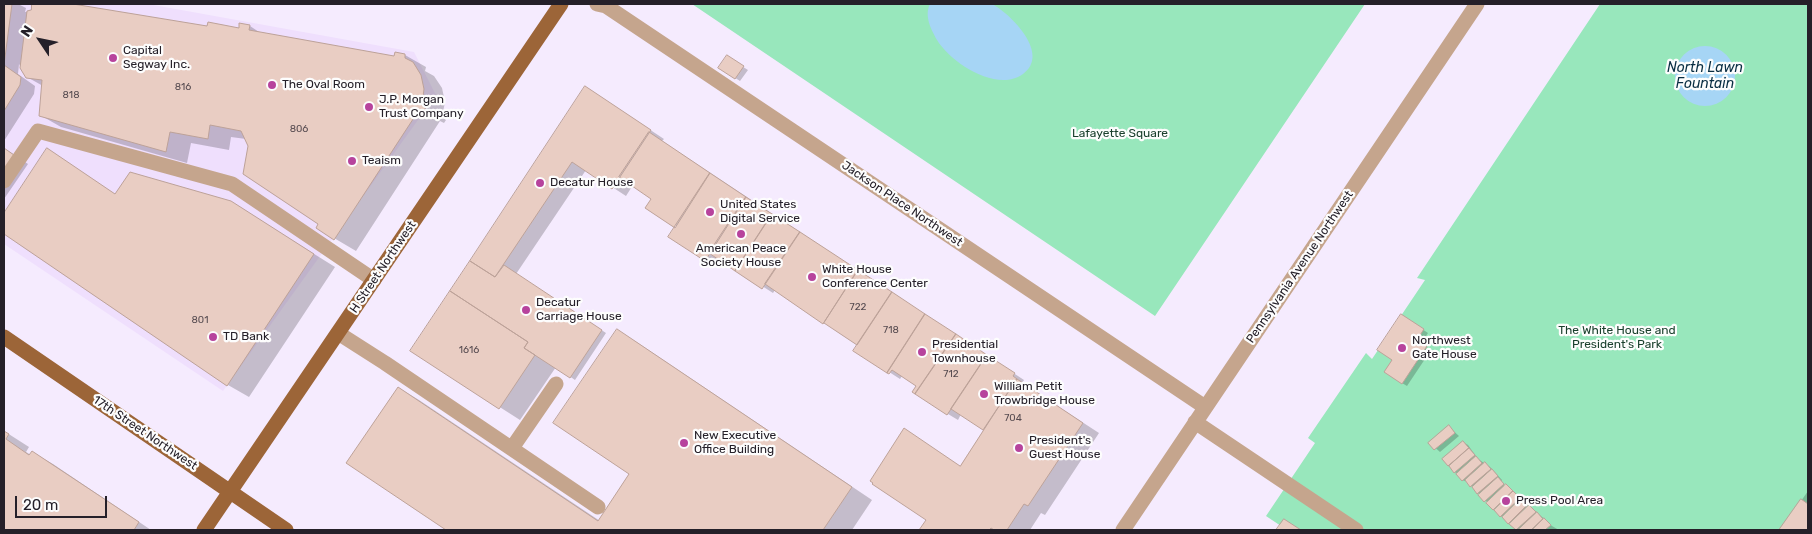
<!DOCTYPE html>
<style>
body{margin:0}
#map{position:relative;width:1812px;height:534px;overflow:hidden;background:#f5ebfe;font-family:Rubik,sans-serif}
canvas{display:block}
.frame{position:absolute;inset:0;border:5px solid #252029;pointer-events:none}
.north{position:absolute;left:15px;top:15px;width:50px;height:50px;-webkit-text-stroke:4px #fdfdfd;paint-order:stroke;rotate:304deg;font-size:14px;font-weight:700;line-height:20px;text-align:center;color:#252029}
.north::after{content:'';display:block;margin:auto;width:18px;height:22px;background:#252029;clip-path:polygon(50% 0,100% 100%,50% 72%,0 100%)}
.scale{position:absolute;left:15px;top:496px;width:92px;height:22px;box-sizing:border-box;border:2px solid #252029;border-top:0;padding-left:6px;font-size:15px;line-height:18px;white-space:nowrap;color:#252029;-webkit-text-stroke:4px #fdfdfd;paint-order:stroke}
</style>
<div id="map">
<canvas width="1812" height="534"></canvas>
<div class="frame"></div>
<div class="north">N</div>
<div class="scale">20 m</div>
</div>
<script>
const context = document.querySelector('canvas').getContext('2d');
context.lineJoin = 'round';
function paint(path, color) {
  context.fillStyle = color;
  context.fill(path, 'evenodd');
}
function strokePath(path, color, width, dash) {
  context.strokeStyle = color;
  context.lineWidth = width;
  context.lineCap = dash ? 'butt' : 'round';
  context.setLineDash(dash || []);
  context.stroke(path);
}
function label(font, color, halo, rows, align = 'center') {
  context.font = font + ' Rubik,sans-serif';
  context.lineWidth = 4.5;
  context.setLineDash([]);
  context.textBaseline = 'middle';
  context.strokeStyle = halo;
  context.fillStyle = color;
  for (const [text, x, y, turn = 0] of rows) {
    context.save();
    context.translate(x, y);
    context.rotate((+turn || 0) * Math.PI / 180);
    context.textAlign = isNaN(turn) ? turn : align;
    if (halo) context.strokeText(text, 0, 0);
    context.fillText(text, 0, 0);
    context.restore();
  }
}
paint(new Path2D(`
 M4,4H148L414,52L436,95L223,391L4,244Z`), '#efdffd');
paint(new Path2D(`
 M692,4H1365L1155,316Z
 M1600,4H1808V530H1287L1266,516L1315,443L1308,438L1366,353L1372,359L1425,280L1417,278Z`), '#98e7bc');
paint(new Path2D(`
 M930,4H992C1011,14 1051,54 1023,74C997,93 951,63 937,40C931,29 924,16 930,4Z
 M1675 76a30 30 0 1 1 60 0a30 30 0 1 1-60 0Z`), '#a6d5f5');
paint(new Path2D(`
 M4,4H18L26,8L25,12H32L33,4H65L209,28L240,30L250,26L262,34L395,58L405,55L426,67L425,71L434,76L442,88L445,102L442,117L446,120L444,123L440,121L356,251L317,228L320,223L249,146L246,139L231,137L229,150L191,143L187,163L61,127L40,115L43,86L27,77L19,64L18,74L35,86L34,94L4,141Z
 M727,57L748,70L740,81L720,68Z
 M599,96L664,139L662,141L1024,380L1022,383L1099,433L1045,515L1041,513L1030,530H921L928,520L921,440L961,467L985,430L961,414L958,420L948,414L918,386L902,376L900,379L855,350L859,345L775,290L773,293L723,261L719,267L705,259L653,198L633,185L626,196L586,170L516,274L606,333L575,380L556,367L520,420L412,351Z
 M4,148L28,164L4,199Z
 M47,150L116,195L231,202L335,267L249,397L228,385L4,233V215Z
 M1407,319L1428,333L1421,344L1431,350L1407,386L1402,383L1394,360Z
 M617,331L638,343L872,500L852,530H448L348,462L399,388L419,400L600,521L631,474Z
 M1449,427L1459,436L1440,452L1430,443Z
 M4,431L29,447L26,452L31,455L32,452L53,464L151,530H4Z
 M1463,442L1468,445L1478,459L1490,467L1502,480L1501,482L1507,490L1509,487L1511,489L1552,526L1559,530H1518L1501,516L1468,482L1462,480L1444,459Z
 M1808,491V530H1781Z`), '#0003');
const building = new Path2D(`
 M4,4H12L4,65L21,77L20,85L4,111Z
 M32,4H73L207,26L208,22L239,28V23L250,25L249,30L394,56L395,52L405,54V58L413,62L421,75L424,89L422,104L426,107L423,112L419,110L334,240L316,228L318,224L243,174L248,146L241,131L210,125L208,139L170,132L166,152L39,116L42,80L26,78L20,68L27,11L31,10Z
 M727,55L744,66L735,79L718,68Z
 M585,86L651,130L612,189L572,162L495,277L470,261Z
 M649,132L710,173L675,228L645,208L651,199L619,177Z
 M4,148L14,155L4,171Z
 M47,148L115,194L130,172L231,201L314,254L227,386L4,234V213Z
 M710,173L746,197L705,261L668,237Z
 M746,197L772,214L735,271L709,253Z
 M772,214L800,232L762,289L735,271Z
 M800,232L858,270L823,324L765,284Z
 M470,261L495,277L504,265L602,330L570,378L524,348L528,342L450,291Z
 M858,270L892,292L857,345L824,323Z
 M450,291L528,342L524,348L535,355L499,409L410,351Z
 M892,292L925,314L887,373L853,351Z
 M925,314L956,334L915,394L912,392L916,386L892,370L889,374L887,373Z
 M1401,314L1424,329L1417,340L1427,346L1402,384L1384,372L1392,360L1377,350Z
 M617,329L852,487L823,530H446L346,463L398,387L598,521L629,474L553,423Z
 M956,334L987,355L947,415L915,394Z
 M987,355L1015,373L1013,376L1017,379L983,430L951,409Z
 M1017,379L1083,423L1028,506L1024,504L1007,530H994L991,528L989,530H919L926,520L872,484L873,483L870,481L904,428L960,466Z
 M1449,425L1455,433L1434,450L1428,443Z
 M4,431L9,434L6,439L29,455L32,451L139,522L134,530H4Z
 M1463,441L1469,448L1448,466L1442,459Z
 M1469,448L1475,455L1454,473L1449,466Z
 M1476,456L1482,463L1462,481L1456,474Z
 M1485,462L1491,469L1470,487L1465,480Z
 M1492,469L1498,476L1477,494L1472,487Z
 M1498,477L1504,484L1484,502L1478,495Z
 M1506,484L1513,491L1493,510L1486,503Z
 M1513,491L1520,498L1500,517L1494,510Z
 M1521,498L1527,505L1508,524L1502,517Z
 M1801,499L1808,504V530H1779Z
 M1529,505L1536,512L1516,530L1509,524Z
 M1537,512L1543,519L1531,530H1518Z
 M1544,518L1551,525L1545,530H1532Z
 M1284,519L1301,530H1276Z`);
paint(building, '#e9cdc3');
strokePath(building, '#bda299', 1);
strokePath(new Path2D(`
 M597,4L606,6L1205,407
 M4,181L38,131L232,184L374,280
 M338,333L385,363L598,507
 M1195,422L1356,530
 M512,448L556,384
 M1123,530L1477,4`), '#c5a58d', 15);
strokePath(new Path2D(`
 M4,337L286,530
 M204,530L561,4`), '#9c6538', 15);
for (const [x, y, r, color] of [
 [113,58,5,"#b7439d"],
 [272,85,5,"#b7439d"],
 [369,107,5,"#b7439d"],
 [352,161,5,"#b7439d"],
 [540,183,5,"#b7439d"],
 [710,212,5,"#b7439d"],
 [741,234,5,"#b7439d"],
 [812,277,5,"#b7439d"],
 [526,310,5,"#b7439d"],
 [213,337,5,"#b7439d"],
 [1402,348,5,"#b7439d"],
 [922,352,5,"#b7439d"],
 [984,394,5,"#b7439d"],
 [684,443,5,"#b7439d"],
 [1019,448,5,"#b7439d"],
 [1506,501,5,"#b7439d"]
]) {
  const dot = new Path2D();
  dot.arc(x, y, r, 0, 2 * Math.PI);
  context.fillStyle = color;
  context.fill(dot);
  strokePath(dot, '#fdfdfd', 2);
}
label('10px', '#564b50', null, [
 ["816",183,87],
 ["818",71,95],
 ["806",299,129],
 ["722",858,307],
 ["801",200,320],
 ["718",891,330],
 ["1616",469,350],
 ["712",951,374],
 ["704",1013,418]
]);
label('12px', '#252029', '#fdfdfd', [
 ["Capital",123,51],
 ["Segway Inc.",123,65],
 ["The Oval Room",282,85],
 ["J.P. Morgan",379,100],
 ["Trust Company",379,114],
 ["Teaism",362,161],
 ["Decatur House",550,183],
 ["United States",720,205],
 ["Digital Service",720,219],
 ["American Peace",741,249,"center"],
 ["Society House",741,263,"center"],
 ["White House",822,270],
 ["Conference Center",822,284],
 ["Decatur",536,303],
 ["Carriage House",536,317],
 ["TD Bank",223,337],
 ["Northwest",1412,341],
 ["Gate House",1412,355],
 ["Presidential",932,345],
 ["Townhouse",932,359],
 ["William Petit",994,387],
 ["Trowbridge House",994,401],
 ["New Executive",694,436],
 ["Office Building",694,450],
 ["President's",1029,441],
 ["Guest House",1029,455],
 ["Press Pool Area",1516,501]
], 'left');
label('12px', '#1a402d', '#fdfdfd', [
 ["Lafayette Square",1120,134],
 ["The White House and",1617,331],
 ["President's Park",1617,345]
]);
label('12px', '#252029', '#fdfdfd', [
 ["Jackson Place Northwest",902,204,34],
 ["H Street Northwest",383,267,-56],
 ["Pennsylvania Avenue Northwest",1300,267,-56],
 ["17th Street Northwest",145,433,34]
]);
label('italic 14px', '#092e43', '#fdfdfd', [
 ["North Lawn",1705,68],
 ["Fountain",1705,84]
]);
</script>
